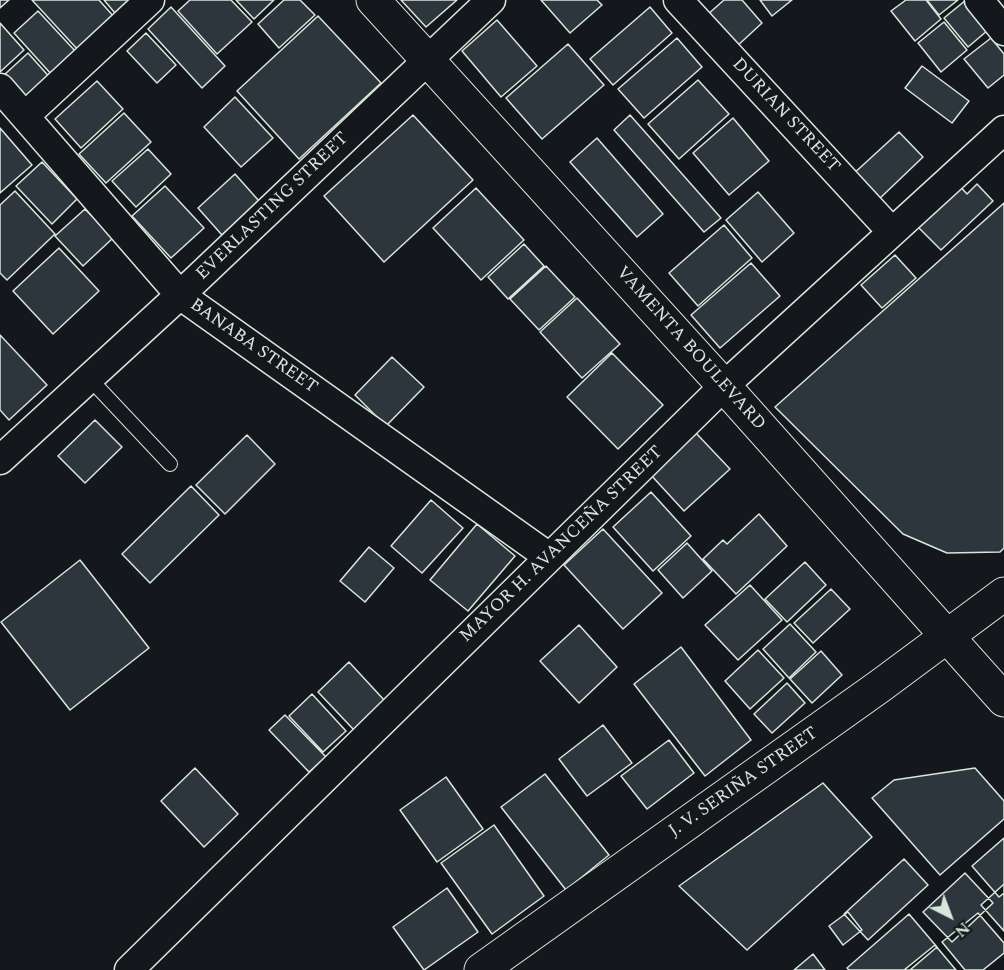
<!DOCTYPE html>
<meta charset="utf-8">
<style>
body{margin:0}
#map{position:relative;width:1004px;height:970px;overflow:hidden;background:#14181c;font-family:Spectral,serif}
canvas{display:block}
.north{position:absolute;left:920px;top:886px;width:60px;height:60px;-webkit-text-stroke:4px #14181c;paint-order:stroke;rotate:138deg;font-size:16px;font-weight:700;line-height:24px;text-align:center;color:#d8e6dc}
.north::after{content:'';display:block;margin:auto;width:21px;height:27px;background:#d8e6dc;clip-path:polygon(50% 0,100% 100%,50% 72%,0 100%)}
</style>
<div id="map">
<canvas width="1004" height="970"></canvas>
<div class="north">N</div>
</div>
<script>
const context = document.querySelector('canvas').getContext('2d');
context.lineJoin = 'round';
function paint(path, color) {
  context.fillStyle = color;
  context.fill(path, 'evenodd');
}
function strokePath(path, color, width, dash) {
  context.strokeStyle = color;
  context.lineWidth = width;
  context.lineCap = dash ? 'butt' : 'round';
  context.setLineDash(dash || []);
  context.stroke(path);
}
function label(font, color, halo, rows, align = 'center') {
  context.font = font + ' Spectral,serif';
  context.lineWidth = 4.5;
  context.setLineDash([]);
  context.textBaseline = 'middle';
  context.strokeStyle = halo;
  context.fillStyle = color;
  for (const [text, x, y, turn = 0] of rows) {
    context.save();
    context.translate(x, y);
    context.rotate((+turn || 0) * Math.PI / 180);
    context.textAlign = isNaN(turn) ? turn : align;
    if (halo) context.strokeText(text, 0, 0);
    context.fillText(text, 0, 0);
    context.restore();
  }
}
const building = new Path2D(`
 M0,0H9L0,8Z
 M32,0H99L115,18L79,51Z
 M104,0H129L115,13Z
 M190,0H231L252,22L217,54L178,11Z
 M236,0H274L254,19Z
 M284,0H300L315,15L279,48L258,24Z
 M401,0H457L426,27Z
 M541,0H597L602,5L570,33Z
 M724,0H742L762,23L735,48L706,16Z
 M760,0H792L772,16Z
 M906,0H926L941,19L915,41L891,11Z
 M927,0H958L939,15Z
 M966,0L994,25L968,47L944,18Z
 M171,7L225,66L202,88L148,29Z
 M650,7L672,33L613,85L590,59Z
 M38,11L77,53L52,75L14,33Z
 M318,16L381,83L299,159L237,91Z
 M497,20L537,66L501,97L462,51Z
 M944,22L967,50L941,72L918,43Z
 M0,23L24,50L0,72Z
 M146,33L176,65L157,83L127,51Z
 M677,38L702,67L644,118L618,89Z
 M991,38L1004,54V75L988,88L964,59Z
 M568,44L604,85L542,139L506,98Z
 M28,53L53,81L30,103L4,75Z
 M922,66L969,101L952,123L905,88Z
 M698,80L729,114L679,159L648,124Z
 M97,81L123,109L81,148L55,119Z
 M235,97L273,138L241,167L204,127Z
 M124,113L151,142L106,183L79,154Z
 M413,115L473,180L384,262L324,196Z
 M630,115L721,218L704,232L614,130Z
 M733,118L769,161L729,195L693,153Z
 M0,128L32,165L0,193Z
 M899,132L923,157L876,202L851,176Z
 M597,138L663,214L637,237L570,162Z
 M148,149L171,174L136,207L112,181Z
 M42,162L77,199L52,224L16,186Z
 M235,174L259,201L222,235L198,208Z
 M957,183L967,194L977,184L993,201L941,250L914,223Z
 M165,186L204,228L171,258L132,216Z
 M476,188L524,240L481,280L433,228Z
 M15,191L55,234L7,280L0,273V205Z
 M758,192L794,233L762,262L726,220Z
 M1004,203V548L1000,552L947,553L903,534L775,407Z
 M85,209L113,238L83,266L55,236Z
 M724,225L752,258L698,306L669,273Z
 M524,244L544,266L508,299L488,277Z
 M59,248L99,291L53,334L13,291Z
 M895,255L916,278L882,308L861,285Z
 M751,263L780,296L720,348L691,315Z
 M546,266L575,297L539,330L510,299Z
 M577,298L620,344L582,378L540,332Z
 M0,335L47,385L9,420L0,410Z
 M612,353L663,405L618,449L567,397Z
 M392,357L424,387L386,426L355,395Z
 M95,420L122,447L85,483L58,456Z
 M695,432L730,469L684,511L650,474Z
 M247,435L275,464L225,514L196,485Z
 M191,486L219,515L150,583L122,554Z
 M651,492L691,536L653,571L613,527Z
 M431,500L463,528L422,573L391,546Z
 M759,514L787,546L736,594L703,559L723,540L727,544Z
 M477,524L515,556L468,611L430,580Z
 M603,529L662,593L623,629L564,565Z
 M687,543L712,571L683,598L658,570Z
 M369,547L394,568L365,602L340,581Z
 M80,560L149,648L70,710L1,622Z
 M805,562L826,585L787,622L765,599Z
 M750,585L782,620L738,660L705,625Z
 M831,589L850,609L813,643L794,623Z
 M790,624L816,652L789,678L763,649Z
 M579,625L617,667L579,703L540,661Z
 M681,647L751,740L705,776L634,684Z
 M758,650L784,678L750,709L725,681Z
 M821,651L842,675L812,703L790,679Z
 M349,662L385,701L354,730L318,692Z
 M787,683L805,703L772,733L754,714Z
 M312,694L346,731L323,752L289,716Z
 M285,715L326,757L309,772L269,730Z
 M603,725L632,763L587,796L559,759Z
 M669,740L694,773L647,809L621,776Z
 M195,768L238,814L204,847L161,801Z
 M975,768L1004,801V819L940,875L872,798L894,780Z
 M545,774L609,855L566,890L501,807Z
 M446,777L483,829L437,862L400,810Z
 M823,783L872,837L747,950L679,886Z
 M494,825L544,896L492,934L441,863Z
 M1004,838V893L999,897L972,866Z
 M904,859L928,885L868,940L844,914Z
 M965,873L993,903L952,942L923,912Z
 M1004,884V931L981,905Z
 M447,888L478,932L424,970L393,927Z
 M848,912L862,930L843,945L829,926Z
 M978,913L1004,943V953L983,970H965L942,942Z
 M909,914L937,947L910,970H849L847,968Z
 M935,945L956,970H904Z
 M813,954L825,970H794Z`);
paint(building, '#2c363c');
strokePath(building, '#d8e6dc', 1.5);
const lane = new Path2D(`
 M90,379L170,464`);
const street = new Path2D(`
 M678,0L892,232
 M979,0L1004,31
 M0,88L180,295L549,557
 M25,116L150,0
 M0,460L180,295L491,0
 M129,970L724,386L1004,130`);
const secondary = new Path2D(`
 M481,970L880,686L1004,594`);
const primary = new Path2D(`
 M373,0L724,386L1004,700`);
strokePath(lane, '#d8e6dc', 16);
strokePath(street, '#d8e6dc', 31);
strokePath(secondary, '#d8e6dc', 35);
strokePath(primary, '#d8e6dc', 35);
strokePath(lane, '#14181c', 14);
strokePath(street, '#14181c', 28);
strokePath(secondary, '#14181c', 33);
strokePath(primary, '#14181c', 33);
label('18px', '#d8e6dc', '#14181c', [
 ["DURIAN STREET",785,116,47],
 ["EVERLASTING STREET",273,207,-44],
 ["BANABA STREET",253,347,35],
 ["VAMENTA BOULEVARD",690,349,48],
 ["MAYOR H. AVANCEÑA STREET",562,545,-44],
 ["J. V. SERIÑA STREET",744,783,-35]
]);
</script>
